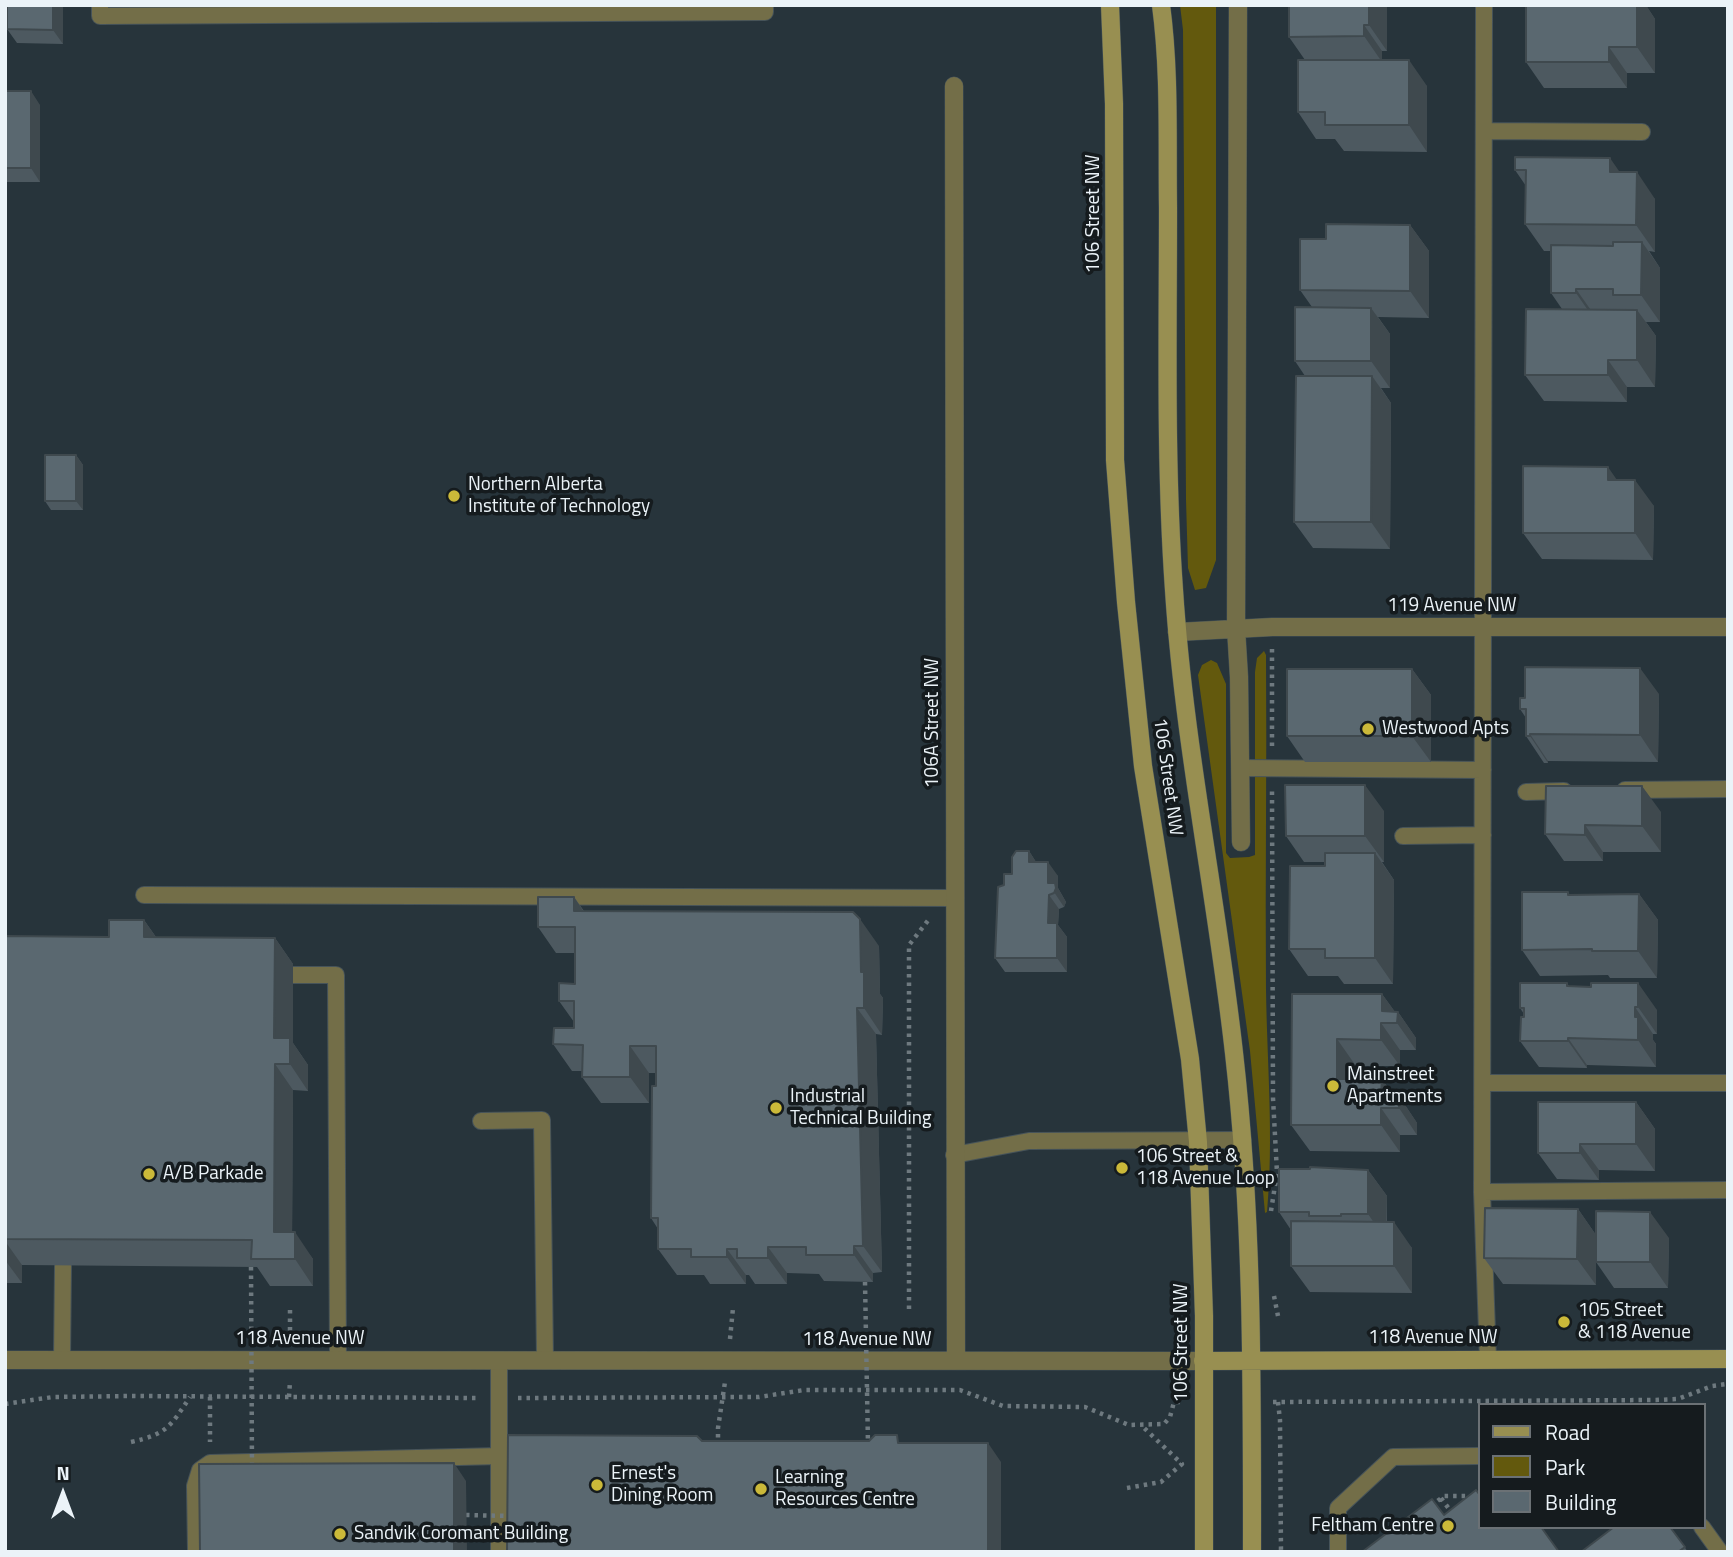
<!DOCTYPE html>
<style>
body{margin:0}
#map{position:relative;width:1733px;height:1557px;overflow:hidden;background:#27343b;font-family:"Titillium Web",sans-serif}
canvas{display:block}
.frame{position:absolute;inset:0;border:7px solid #ebf3f8;pointer-events:none}
.legend{position:absolute;left:1478px;top:1403px;width:228px;height:126px;box-sizing:border-box;background:#151b1e;border:2px solid #6b7175;margin:0;padding:9px 12px;list-style:none;font-size:21px;color:#ebf3f8}
.legend li{display:flex;align-items:center;gap:14px;height:35px}
.legend b{width:35px;border:2px solid #6b7175}
.north{position:absolute;left:28px;top:1459px;width:70px;height:70px;-webkit-text-stroke:5px #151b1e;paint-order:stroke;rotate:0deg;font-size:19px;font-weight:700;line-height:28px;text-align:center;color:#ebf3f8}
.north::after{content:'';display:block;margin:auto;width:24px;height:32px;background:#ebf3f8;clip-path:polygon(50% 0,100% 100%,50% 72%,0 100%)}
</style>
<div id="map">
<canvas width="1733" height="1557"></canvas>
<div class="frame"></div>
<ul class="legend">
<li><b style="height:9px;background:#988f51"></b>Road</li>
<li><b style="height:19px;background:#63590d"></b>Park</li>
<li><b style="height:19px;background:#5a6870"></b>Building</li>
</ul>
<div class="north">N</div>
</div>
<script>
const context = document.querySelector('canvas').getContext('2d');
context.lineJoin = 'round';
function paint(path, color) {
  context.fillStyle = color;
  context.fill(path, 'evenodd');
}
function strokePath(path, color, width, dash) {
  context.strokeStyle = color;
  context.lineWidth = width;
  context.lineCap = dash ? 'butt' : 'round';
  context.setLineDash(dash || []);
  context.stroke(path);
}
function label(font, color, halo, rows, align = 'center') {
  context.font = font + ' "Titillium Web",sans-serif';
  context.lineWidth = 7;
  context.setLineDash([]);
  context.textBaseline = 'middle';
  context.strokeStyle = halo;
  context.fillStyle = color;
  for (const [text, x, y, turn = 0] of rows) {
    context.save();
    context.translate(x, y);
    context.rotate((+turn || 0) * Math.PI / 180);
    context.textAlign = isNaN(turn) ? turn : align;
    if (halo) context.strokeText(text, 0, 0);
    context.fillText(text, 0, 0);
    context.restore();
  }
}
paint(new Path2D(`
 M1180,5H1216V560L1206,588L1195,590L1188,568L1186,500L1183,30Z
 M1264,651L1266,655C1267,767 1265,878 1266,989C1267,1064 1274,1138 1267,1212L1265,1213L1250,1051L1198,675L1202,665L1211,660L1217,663L1226,684V853L1230,858L1249,857L1255,855V672L1257,658Z`), '#63590d');
const lane = new Path2D(`
 M100,5V16L765,12V5
 M1484,5L1482,1192L1488,1359
 M1484,131L1642,132
 M1240,768L1483,770
 M1625,790L1728,789
 M1526,792L1564,791
 M1403,836L1483,835
 M144,895L954,898
 M293,975H336L338,1360
 M1483,1083H1728
 M481,1121L542,1120L545,1360
 M954,1155L1029,1141L1243,1140
 M1482,1192L1728,1190
 M62,1360L63,1266
 M499,1360V1552
 M1702,1527L1720,1552
 M1338,1551V1508L1393,1457L1479,1456
 M196,1552L195,1486L200,1470L210,1463L500,1456`);
const street = new Path2D(`
 M1238,5L1236,628L1239,677L1241,842
 M954,86L956,1361
 M1177,632L1272,627H1728
 M5,1360L1203,1361`);
const secondary = new Path2D(`
 M1110,5L1114,104L1115,460L1126,602L1143,766L1190,1059L1198,1142L1204,1316V1552
 M1161,5C1170,72 1167,140 1168,208C1168,335 1165,463 1174,590C1184,745 1217,899 1234,1053C1253,1219 1252,1386 1252,1552
 M1203,1361L1728,1359`);
strokePath(lane, '#465359', 18);
strokePath(street, '#465359', 19);
strokePath(secondary, '#465359', 19);
strokePath(new Path2D(`
 M1272,649V749
 M1271,1211L1277,1173L1273,1098L1272,789
 M1274,1296L1278,1316
 M909,1309V945L930,918
 M290,1310V1341
 M730,1339L733,1308
 M210,1397V1442
 M289,1397L290,1381
 M518,1398L759,1397L804,1390H960L1003,1406L1085,1407L1129,1425L1164,1424L1170,1417L1174,1402H1184
 M1273,1402L1656,1400L1678,1399L1712,1386L1727,1384
 M1278,1402L1280,1420L1281,1552
 M5,1404L53,1397L131,1396L478,1398
 M131,1442C167,1434 170,1427 190,1397
 M718,1446V1428L725,1382
 M1127,1488L1161,1482L1182,1464L1142,1426
 M1441,1498L1452,1513
 M1431,1506L1444,1496H1479`), '#6e797f', 4.5, [3.5, 5]);
strokePath(lane, '#736e48', 16);
strokePath(street, '#736e48', 18);
strokePath(secondary, '#988f51', 18);
strokePath(new Path2D(`
 M251,1267L252,1468
 M865,1282L868,1445
 M466,1515L511,1516`), '#6e797f', 4.5, [3.5, 5]);
paint(new Path2D(`
 M7,5H63V44L17,43L7,29Z
 M1289,5H1387V51H1382V60L1427,86V152L1344,151L1335,139H1316L1298,112L1305,60L1289,37Z
 M1526,5H1661V7H1647L1655,19V73H1627V88H1544L1526,62Z
 M5,91L40,105V182H5Z
 M1515,170L1620,172L1655,199V252L1649,251L1660,268V322H1646L1656,336L1655,387H1627V402L1544,401L1525,375L1562,309L1551,293V251H1544L1525,224L1526,186Z
 M1410,225L1429,251V318L1378,317L1390,334V388H1381L1391,403L1390,549L1313,548L1294,522L1305,376L1295,361L1312,307L1300,290L1326,239Z
 M76,455L83,465V510H51L45,501Z
 M1617,480L1654,506L1653,560L1542,559L1523,533Z
 M1412,669L1431,695V762H1305L1287,736Z
 M1659,694L1658,762L1548,761V763H1544L1526,736V718L1520,709Z
 M1546,786L1661,812V852H1603V861H1564L1545,834Z
 M1384,811V862H1382L1394,880L1393,984H1344L1338,976H1308L1289,949L1325,866V862H1304L1286,836Z
 M1029,851L1036,862L1058,876V888L1066,902L1064,907L1059,909L1058,925L1067,937V972H1005L995,958L1004,885Z
 M1568,892L1570,895L1639,894L1658,920L1657,978H1610L1608,975L1540,976L1522,950Z
 M574,897L584,911L879,946L880,994L883,998L882,1035L876,1034L882,1272L873,1273V1282L824,1281L819,1274L787,1273V1284H755L749,1275H746V1284H710L704,1275H677L658,1249V1229L651,1218L656,1073H649V1103H601L582,1077V1071H572L553,1044L574,1028V1022L559,1001L575,984V953H556L538,927Z
 M144,920L156,937L275,938L293,964V1043L308,1065V1091L293,1090L292,1232L313,1259V1286H270L257,1267L22,1265V1283H5V936L109,937Z
 M1567,983L1569,986L1657,1010V1034H1653V1040L1656,1044V1067L1587,1065V1068L1539,1067L1520,1041L1524,1017V1014L1520,1008Z
 M1292,994H1382L1395,1012H1398L1416,1038V1050H1400V1066H1356V1079H1382L1394,1096H1399L1417,1123V1135H1400V1152L1310,1151L1291,1125Z
 M1636,1102L1655,1129V1171L1599,1170V1180L1557,1179L1538,1153Z
 M1368,1170L1387,1196V1222L1412,1248V1293L1310,1292L1291,1266V1230L1279,1212Z
 M1578,1209L1596,1235L1669,1238L1668,1288H1614L1596,1262V1285L1503,1284L1484,1258Z
 M1670,1527L1688,1552H1581Z`), '#4d5960');
paint(new Path2D(`
 M53,5H63V44L53,30Z
 M1369,5H1387V51L1369,25Z
 M1637,5H1646L1655,19V73L1637,47Z
 M1364,25L1382,51V62L1364,36Z
 M1609,47L1627,73V88L1609,62Z
 M1409,60L1427,86V152L1409,125Z
 M31,91L40,105V182L31,168Z
 M1610,158L1628,184L1610,172Z
 M1637,172L1655,199V252L1636,225Z
 M1410,225L1429,251V318L1410,291Z
 M1642,242L1660,268V322L1641,295Z
 M1576,289L1595,316L1594,319L1576,293Z
 M1371,308L1390,334V388L1371,361Z
 M1637,310L1656,336L1655,387L1637,360Z
 M1608,360L1627,387V402L1608,375Z
 M1372,376L1391,403L1390,549L1371,522Z
 M76,455L83,465V510L76,501Z
 M1608,467L1626,493L1608,480Z
 M1635,480L1654,506L1653,560L1635,533Z
 M1640,668L1659,694L1658,762L1640,735Z
 M1412,669L1431,695V762L1412,736Z
 M1530,734L1548,761V763L1530,736Z
 M1365,785L1384,811V862L1365,836Z
 M1642,786L1661,812V852L1642,826Z
 M1585,825L1603,852V861L1585,835Z
 M1029,851L1038,865L1029,862Z
 M1375,853L1394,880L1393,984L1375,958Z
 M1048,862L1058,876V888L1066,902L1064,907L1048,883Z
 M1639,894L1658,920L1657,978L1638,951Z
 M1049,895L1059,909L1058,925L1067,937V972L1057,958L1048,923Z
 M574,897L592,924L574,911Z
 M860,919L879,946L880,994L883,998L882,1035L864,1008L861,972Z
 M144,920L162,946L144,937Z
 M275,938L293,964V1043L308,1065V1091L290,1064L274,1038Z
 M1638,983L1657,1010V1034L1638,1007Z
 M1382,994L1398,1016V1012L1416,1038V1050L1397,1023L1382,1011Z
 M1635,1007L1653,1034V1040L1656,1044V1067L1638,1040L1635,1017Z
 M857,1008L876,1034L882,1272L863,1246Z
 M1381,1023L1400,1050V1066L1381,1040Z
 M1568,1038L1587,1065V1068L1568,1041Z
 M1337,1039L1356,1066V1105L1337,1079Z
 M630,1046L649,1073V1103L630,1077Z
 M275,1064L293,1090L292,1258L274,1232Z
 M1382,1079L1399,1103V1096L1417,1123V1135L1399,1108L1381,1096Z
 M1636,1102L1655,1129V1171L1636,1144Z
 M1381,1108L1400,1135V1152L1381,1125Z
 M1580,1144L1599,1170V1180L1580,1153Z
 M1368,1170L1387,1196L1386,1240L1368,1214Z
 M1578,1209L1596,1235V1285L1577,1259Z
 M1650,1212L1669,1238L1668,1288L1650,1262Z
 M1394,1222L1412,1248V1293L1394,1266Z
 M295,1232L313,1259V1286L295,1259Z
 M5,1241L22,1265V1283L5,1260Z
 M854,1246L873,1273V1282L854,1255Z
 M768,1247L787,1273V1284L768,1258Z
 M727,1249L746,1275V1284L727,1257Z
 M988,1443L1001,1462V1552H988Z
 M454,1463L466,1481L467,1552H454Z`), '#3f494e');
const building = new Path2D(`
 M7,5H53V30L7,29Z
 M1289,5H1369V25H1364V36L1289,37Z
 M1526,5H1637V47H1609V62H1526Z
 M1298,60H1409V125H1325V112H1298Z
 M5,91H31V168H5Z
 M1515,157L1610,158V172H1637L1636,225L1525,224L1526,170H1515Z
 M1326,224L1410,225V291L1300,290V239H1326Z
 M1613,242H1642L1641,295H1613V289H1576V293H1551V245L1613,246Z
 M1295,307L1371,308V361H1295Z
 M1526,309L1637,310V360H1608V375H1525Z
 M1296,376H1372L1371,522H1294Z
 M45,455H76V501H45Z
 M1523,466L1608,467V480H1635V533H1523Z
 M1525,667L1640,668V735L1530,734V736H1526V709H1520V698H1525Z
 M1287,669H1412V736H1287Z
 M1285,785H1365V836H1286Z
 M1546,786H1642V826L1585,825V835L1545,834Z
 M1016,851H1029V862H1048V883H1055L1056,888L1054,893L1049,895L1048,923H1057V958H995L998,887L1004,885V874H1012V857Z
 M1325,853H1375V958H1325V949H1289L1290,866H1325Z
 M1522,892H1568V895L1639,894L1638,951H1592V949L1522,950Z
 M538,897H574V911L853,912L860,919L861,972H864V1008H857L863,1246H854V1255H806V1247H768V1258H737V1249H727V1257H691V1249H658V1218H651L652,1086H656V1046H630V1077H582L583,1045L553,1044L554,1028H574V1001H559V983L575,984V927H538Z
 M109,920H144V937L275,938L274,1038H290V1064H275L274,1232H295V1259H251L252,1240L5,1239V936L109,937Z
 M1520,983H1567V986L1591,987V983H1638V1007H1635V1017H1638V1040L1568,1038V1041H1520L1521,1017H1524V1008H1520Z
 M1292,994H1382V1011L1398,1012L1397,1023H1381V1040L1337,1039V1079H1382L1381,1096H1399V1108H1381V1125H1291Z
 M1538,1102H1636V1144H1580V1153H1538Z
 M1310,1167L1368,1170V1214H1341V1216H1309V1212H1279V1169H1310Z
 M1485,1208L1578,1209L1577,1259L1484,1258Z
 M1596,1211L1650,1212V1262H1596Z
 M1291,1221L1394,1222V1266H1291Z
 M508,1435L697,1436L702,1441H869L875,1435H897L898,1443H988V1552H507Z
 M454,1463V1552H200L199,1464Z
 M1476,1490L1479,1494V1527H1541L1559,1552H1362L1432,1499L1444,1515Z
 M1614,1527H1670L1685,1547L1678,1552H1581Z`);
paint(building, '#5a6870');
strokePath(building, '#3f494e', 2);
for (const [x, y, r, color] of [
 [454,496,7,"#cbb939"],
 [1368,729,7,"#cbb939"],
 [1333,1086,7,"#cbb939"],
 [776,1108,7,"#cbb939"],
 [1122,1168,7,"#cbb939"],
 [149,1174,7,"#cbb939"],
 [1564,1322,7,"#cbb939"],
 [597,1485,7,"#cbb939"],
 [761,1489,7,"#cbb939"],
 [1448,1526,7,"#cbb939"],
 [340,1534,7,"#cbb939"]
]) {
  const dot = new Path2D();
  dot.arc(x, y, r, 0, 2 * Math.PI);
  context.fillStyle = color;
  context.fill(dot);
  strokePath(dot, '#151b1e', 2.5);
}
label('19px', '#ebf3f8', '#151b1e', [
 ["106 Street NW",1094,214,-90],
 ["119 Avenue NW",1452,606],
 ["106A Street NW",933,723,-90],
 ["106 Street NW",1167,777,82],
 ["118 Avenue NW",1433,1338],
 ["118 Avenue NW",300,1339],
 ["118 Avenue NW",867,1340],
 ["106 Street NW",1182,1343,-90]
]);
label('19px', '#ebf3f8', '#151b1e', [
 ["Northern Alberta",468,485],
 ["Institute of Technology",468,507],
 ["Westwood Apts",1382,729],
 ["Mainstreet",1347,1075],
 ["Apartments",1347,1097],
 ["Industrial",790,1097],
 ["Technical Building",790,1119],
 ["106 Street &",1136,1157],
 ["118 Avenue Loop",1136,1179],
 ["A/B Parkade",163,1174],
 ["105 Street",1578,1311],
 ["& 118 Avenue",1578,1333],
 ["Ernest's",611,1474],
 ["Dining Room",611,1496],
 ["Learning",775,1478],
 ["Resources Centre",775,1500],
 ["Feltham Centre",1434,1526,"right"],
 ["Sandvik Coromant Building",354,1534]
], 'left');
</script>
